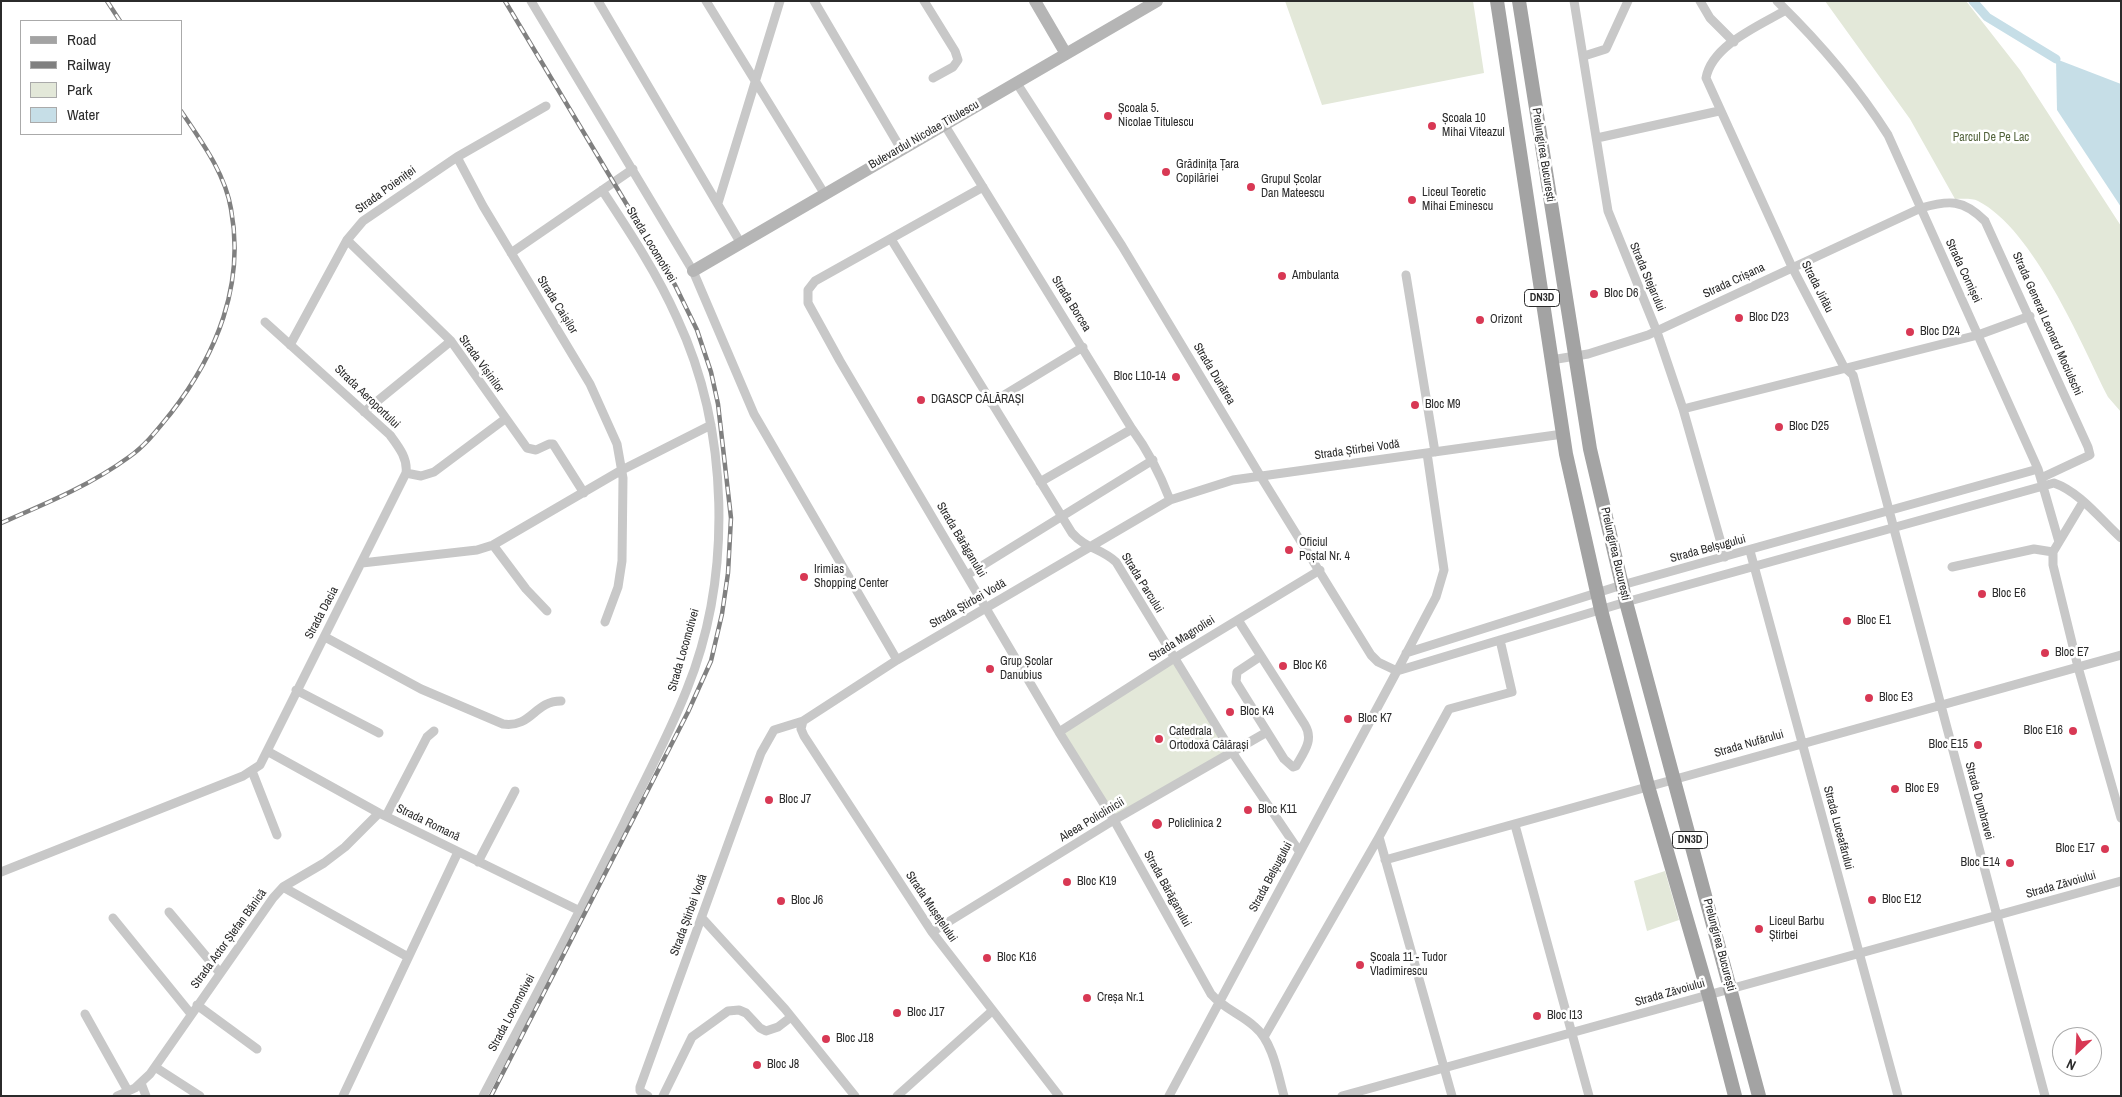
<!DOCTYPE html>
<meta charset="utf-8">
<style>
body{margin:0}
#map{position:relative;width:2122px;height:1097px;overflow:hidden;background:#fff;font-family:"Archivo Narrow",sans-serif}
canvas{display:block}
.frame{position:absolute;inset:0;border:2px solid #2b2b2b;pointer-events:none}
.legend{position:absolute;left:20px;top:20px;width:162px;height:115px;box-sizing:border-box;background:#fff;border:1px solid #aaa;margin:0;padding:6px 9px;list-style:none;font-size:15px;color:#2b2b2b}
.legend li{display:flex;align-items:center;gap:10px;height:25px}
.legend b{width:25px;border:1px solid #aaa}
.north{position:absolute;left:2052px;top:1027px;width:50px;height:50px;box-sizing:border-box;background:#fff;border:1px solid #aaa;border-radius:50%;rotate:205deg;font-size:14px;font-weight:700;line-height:20px;text-align:center;color:#2b2b2b}
.north::after{content:'';display:block;margin:auto;width:18px;height:22px;background:#d83854;clip-path:polygon(50% 0,100% 100%,50% 72%,0 100%)}
</style>
<div id="map">
<canvas width="2122" height="1097"></canvas>
<div class="frame"></div>
<ul class="legend">
<li><b style="height:6px;background:#a3a3a3"></b>Road</li>
<li><b style="height:6px;background:#808080"></b>Railway</li>
<li><b style="height:14px;background:#e3e8d9"></b>Park</li>
<li><b style="height:14px;background:#c6dee7"></b>Water</li>
</ul>
<div class="north">N</div>
</div>
<script>
const context = document.querySelector('canvas').getContext('2d');
context.lineJoin = 'round';
function paint(path, color) {
  context.fillStyle = color;
  context.fill(path, 'evenodd');
}
function strokePath(path, color, width, dash) {
  context.strokeStyle = color;
  context.lineWidth = width;
  context.lineCap = dash ? 'butt' : 'round';
  context.setLineDash(dash || []);
  context.stroke(path);
}
function label(font, color, halo, rows, align = 'center') {
  context.font = font + ' "Archivo Narrow",sans-serif';
  context.lineWidth = 5;
  context.setLineDash([]);
  context.textBaseline = 'middle';
  context.strokeStyle = halo;
  context.fillStyle = color;
  for (const [text, x, y, turn = 0] of rows) {
    context.save();
    context.translate(x, y);
    context.rotate((+turn || 0) * Math.PI / 180);
    context.textAlign = isNaN(turn) ? turn : align;
    if (halo) context.strokeText(text, 0, 0);
    context.fillText(text, 0, 0);
    context.restore();
  }
}
paint(new Path2D(`
 M1285,1H1473L1484,73L1322,105Z
 M1825,1H1966L2020,70L2121,226V412L2108,397C2080,341 2034,230 1978,201C1972,198 1962,199 1955,199L1910,119Z
 M1173,659L1232,752L1114,820L1059,732Z
 M1665,871L1679,920L1647,931L1634,881Z`), '#e3e8d9');
paint(new Path2D(`
 M2056,59L2121,84V207L2057,110Z`), '#c6dee7');
strokePath(new Path2D(`
 M1973,1L1987,17L2056,59`), '#c6dee7', 9);
strokePath(new Path2D(`
 M531,1L693,271L754,414L897,660
 M598,1L740,242
 M706,1L824,193
 M814,1L901,149
 M924,1L955,51L958,60L953,67L933,78
 M1574,1L1608,211L1657,332L1683,409L1725,557
 M1700,1L1710,18L1734,42
 M1777,1C1818,41 1857,86 1888,135L2038,469L2059,542
 M1786,10C1759,26 1712,45 1706,78L1792,267L1844,367L1853,375L2045,1096
 M1584,56L1606,49L1628,1
 M1016,82L1122,246L1261,477L1371,655L1378,662L1397,671L1169,1096
 M944,124L1132,429C1149,452 1160,474 1170,500
 M1597,138L1719,111
 M457,157L483,206L590,384L617,444L623,478L622,561L618,587L605,622
 M983,187L815,281L808,290V303L840,361L1059,732L1114,820L1211,994C1224,1009 1241,1014 1255,1027C1273,1042 1278,1075 1284,1096
 M718,203L780,1
 M891,239L1072,533C1086,549 1101,548 1116,562L1232,752L1299,851
 M347,240L451,341L527,448L536,450L549,444H553L584,493
 M511,253L633,169
 M1406,275L1435,452
 M290,345L347,240L363,221L457,157L546,106
 M1551,360L1588,354L1648,335L1921,208C1949,200 1963,199 1985,221L2088,447L2090,455L2041,478
 M991,403L1083,347
 M1683,409L1978,335L2030,316
 M364,412L451,341
 M1427,453L1444,570L1436,597L1397,671L1626,602L2054,483C2080,492 2101,520 2121,538
 M406,473L421,476L434,472L505,419
 M1040,482L1132,429
 M2083,502L2053,552V565L2078,667L2121,818
 M493,545L526,589L547,611
 M1750,551L1898,1096
 M362,563L477,550L493,545L620,471L711,425
 M1952,567L2034,549L2053,552
 M967,575L1153,460
 M1238,620L1305,725C1314,740 1304,752 1296,766L1293,767L1284,759L1236,682L1237,672L1261,656
 M325,637L421,689L503,724C532,728 534,701 561,701
 M1406,653L1622,585L2038,469
 M296,690L379,733
 M803,721L801,729L804,736L932,932L1059,1096
 M1059,732L1173,659L1320,570
 M267,751L379,813L580,911
 M252,771L277,835
 M386,816L427,737L434,731
 M1515,825L1589,1096
 M1379,837L1452,1096
 M1385,860L2121,655
 M478,862L515,791
 M1,872L243,776L260,765L406,473C408,458 398,446 390,435L265,322
 M283,887L408,957
 M169,912L220,973
 M113,918L191,1014
 M702,918L785,1009L855,1096
 M932,932L1114,820L1267,732
 M197,1005L257,1049
 M85,1014L128,1091
 M1264,1037L1379,837L1449,709L1512,692L1500,640
 M155,1067L200,1096
 M141,1083L146,1096
 M117,1096L135,1088L150,1074L273,898L283,887L324,863L345,847L379,813
 M343,1096L458,852
 M483,1096C531,1005 578,915 624,823C645,779 669,735 687,689C733,575 729,429 677,318C657,273 629,231 602,190
 M648,1096L640,1091V1087L761,753L774,730L803,721L897,660L1170,500L1233,480L1563,434
 M663,1096L692,1037L728,1011L739,1010L746,1013L760,1028L766,1031L778,1027L791,1017
 M897,1096L992,1011
 M1342,1096L2121,881`), '#c8c8c8', 9);
strokePath(new Path2D(`
 M1035,1L1066,54
 M693,271L1157,1`), '#b5b5b5', 12);
strokePath(new Path2D(`
 M1497,1L1566,454L1601,610L1648,786L1709,996L1735,1096
 M1519,1L1590,449L1626,602L1759,1096`), '#a3a3a3', 14);
const rail = new Path2D(`
 M107,1L120,21
 M1,523C45,504 91,485 129,457C146,445 158,429 171,413C217,354 245,284 231,209C225,173 201,141 181,111
 M491,1096L688,712L711,661L722,614L728,573L731,518L718,404L711,372L697,330L675,285L505,1`);
strokePath(rail, '#808080', 4.5);
strokePath(rail, '#fff', 2.5, [8]);
for (const [x, y, r, color] of [
 [1108,116,5,"#d83854"],
 [1432,126,5,"#d83854"],
 [1166,172,5,"#d83854"],
 [1251,187,5,"#d83854"],
 [1412,200,5,"#d83854"],
 [1282,276,5,"#d83854"],
 [1594,294,5,"#d83854"],
 [1739,318,5,"#d83854"],
 [1480,320,5,"#d83854"],
 [1910,332,5,"#d83854"],
 [1176,377,5,"#d83854"],
 [921,400,5,"#d83854"],
 [1415,405,5,"#d83854"],
 [1779,427,5,"#d83854"],
 [1289,550,5,"#d83854"],
 [804,577,5,"#d83854"],
 [1982,594,5,"#d83854"],
 [1847,621,5,"#d83854"],
 [2045,653,5,"#d83854"],
 [1283,666,5,"#d83854"],
 [990,669,5,"#d83854"],
 [1869,698,5,"#d83854"],
 [1230,712,5,"#d83854"],
 [1348,719,5,"#d83854"],
 [2073,731,5,"#d83854"],
 [1159,739,5,"#d83854"],
 [1978,745,5,"#d83854"],
 [1895,789,5,"#d83854"],
 [769,800,5,"#d83854"],
 [1248,810,5,"#d83854"],
 [1157,824,6,"#d83854"],
 [2105,849,5,"#d83854"],
 [2010,863,5,"#d83854"],
 [1067,882,5,"#d83854"],
 [1872,900,5,"#d83854"],
 [781,901,5,"#d83854"],
 [1759,929,5,"#d83854"],
 [987,958,5,"#d83854"],
 [1360,965,5,"#d83854"],
 [1087,998,5,"#d83854"],
 [897,1013,5,"#d83854"],
 [1537,1016,5,"#d83854"],
 [826,1039,5,"#d83854"],
 [757,1065,5,"#d83854"]
]) {
  const dot = new Path2D();
  dot.arc(x, y, r, 0, 2 * Math.PI);
  context.fillStyle = color;
  context.fill(dot);
  strokePath(dot, '#fff', 2);
}
for (const [x, y, w] of [
 [1542,298,35],
 [1690,840,35]
]) {
  const box = new Path2D();
  box.roundRect(x - w / 2, y - 8.5, w, 17, 4);
  context.fillStyle = '#fff';
  context.fill(box);
  strokePath(box, '#2b2b2b', 1);
}
label('bold 11px', '#2b2b2b', null, [
 ["DN3D",1542,298],
 ["DN3D",1690,840]
]);
label('12px', '#2b2b2b', '#fff', [
 ["Școala 5.",1118,109],
 ["Nicolae Titulescu",1118,123],
 ["Școala 10",1442,119],
 ["Mihai Viteazul",1442,133],
 ["Grădinița Țara",1176,165],
 ["Copilăriei",1176,179],
 ["Grupul Școlar",1261,180],
 ["Dan Mateescu",1261,194],
 ["Liceul Teoretic",1422,193],
 ["Mihai Eminescu",1422,207],
 ["Ambulanta",1292,276],
 ["Bloc D6",1604,294],
 ["Bloc D23",1749,318],
 ["Orizont",1490,320],
 ["Bloc D24",1920,332],
 ["Bloc L10-14",1166,377,"right"],
 ["DGASCP CĂLĂRAȘI",931,400],
 ["Bloc M9",1425,405],
 ["Bloc D25",1789,427],
 ["Oficiul",1299,543],
 ["Poștal Nr. 4",1299,557],
 ["Irimias",814,570],
 ["Shopping Center",814,584],
 ["Bloc E6",1992,594],
 ["Bloc E1",1857,621],
 ["Bloc E7",2055,653],
 ["Grup Școlar",1000,662],
 ["Danubius",1000,676],
 ["Bloc K6",1293,666],
 ["Bloc E3",1879,698],
 ["Bloc K4",1240,712],
 ["Bloc K7",1358,719],
 ["Bloc E16",2063,731,"right"],
 ["Catedrala",1169,732],
 ["Ortodoxă Călărași",1169,746],
 ["Bloc E15",1968,745,"right"],
 ["Bloc E9",1905,789],
 ["Bloc J7",779,800],
 ["Bloc K11",1258,810],
 ["Policlinica 2",1168,824],
 ["Bloc E17",2095,849,"right"],
 ["Bloc E14",2000,863,"right"],
 ["Bloc K19",1077,882],
 ["Bloc E12",1882,900],
 ["Bloc J6",791,901],
 ["Liceul Barbu",1769,922],
 ["Știrbei",1769,936],
 ["Bloc K16",997,958],
 ["Școala 11 - Tudor",1370,958],
 ["Vladimirescu",1370,972],
 ["Creșa Nr.1",1097,998],
 ["Bloc J17",907,1013],
 ["Bloc I13",1547,1016],
 ["Bloc J18",836,1039],
 ["Bloc J8",767,1065]
], 'left');
label('12px', '#2b2b2b', '#fff', [
 ["Bulevardul Nicolae Titulescu",924,135,-30],
 ["Prelungirea București",1543,155,81],
 ["Strada Poieniței",386,190,-36],
 ["Strada Locomotivei",651,245,59],
 ["Strada Cornișei",1963,271,65],
 ["Strada Stejarului",1647,277,67],
 ["Strada Crișana",1734,281,-25],
 ["Strada Jirlău",1817,287,63],
 ["Strada Borcea",1071,304,58],
 ["Strada Caișilor",557,305,58],
 ["Strada General Leonard Mociulschi",2047,324,66],
 ["Strada Vișinilor",481,364,54],
 ["Strada Dunărea",1214,374,59],
 ["Strada Aeroportului",367,397,44],
 ["Strada Știrbei Vodă",1357,450,-8],
 ["Strada Bărăganului",961,540,59],
 ["Strada Belșugului",1708,549,-15],
 ["Prelungirea București",1615,554,77],
 ["Strada Parcului",1142,583,58],
 ["Strada Știrbei Vodă",968,604,-30],
 ["Strada Dacia",322,613,-62],
 ["Strada Magnoliei",1182,639,-32],
 ["Strada Locomotivei",684,650,-74],
 ["Strada Nufărului",1749,744,-16],
 ["Strada Dumbravei",1979,801,75],
 ["Aleea Policlinicii",1092,820,-31],
 ["Strada Romană",428,823,26],
 ["Strada Luceafărului",1838,828,75],
 ["Strada Belșugului",1271,877,-62],
 ["Strada Zăvoiului",2061,885,-16],
 ["Strada Bărăganului",1167,889,61],
 ["Strada Mușețelului",931,907,56],
 ["Strada Știrbei Vodă",689,915,-70],
 ["Strada Actor Ștefan Bănică",229,939,-54],
 ["Prelungirea București",1719,945,75],
 ["Strada Zăvoiului",1670,993,-16],
 ["Strada Locomotivei",512,1013,-62]
]);
label('12px', '#53633c', '#fff', [
 ["Parcul De Pe Lac",1991,138]
]);
</script>
